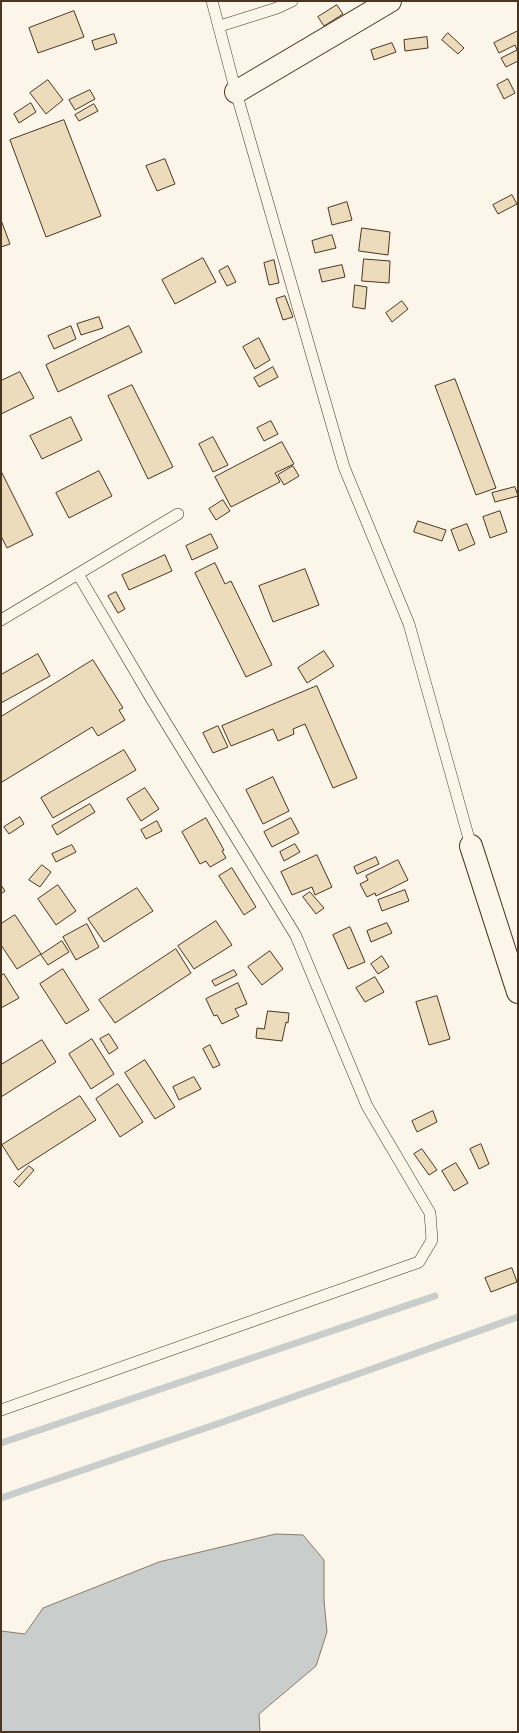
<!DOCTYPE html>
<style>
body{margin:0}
#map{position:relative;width:519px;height:1733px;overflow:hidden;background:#fbf6e9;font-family:"Space Grotesk",sans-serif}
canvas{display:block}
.frame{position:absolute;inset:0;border:2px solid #4a3520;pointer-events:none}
</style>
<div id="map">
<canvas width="519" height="1733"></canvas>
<div class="frame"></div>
</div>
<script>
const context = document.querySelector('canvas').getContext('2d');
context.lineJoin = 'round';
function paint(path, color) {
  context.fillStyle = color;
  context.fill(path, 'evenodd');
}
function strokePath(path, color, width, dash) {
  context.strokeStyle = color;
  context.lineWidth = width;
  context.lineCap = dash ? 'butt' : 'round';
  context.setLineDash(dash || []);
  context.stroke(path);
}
const water = new Path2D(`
 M276,1534L303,1535L324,1560V1600L327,1632L316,1666L259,1714L260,1732H1V1631L25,1634L43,1608L159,1562Z`);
paint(water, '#c9cecd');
strokePath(water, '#887966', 1);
strokePath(new Path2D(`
 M1,1443L435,1296
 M1,1498L220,1423L518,1317`), '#c9cecd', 7);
const building = new Path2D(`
 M337,5L343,14L324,26L318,17Z
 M74,11L84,37L38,53L29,28Z
 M518,31V61L506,67L501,58L517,50L515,45L499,53L494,43Z
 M448,33L464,48L458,54L442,40Z
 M114,34L117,43L95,50L92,41Z
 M427,37L428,48L405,51L404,40Z
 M392,43L396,52L374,60L371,50Z
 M508,79L515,93L504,99L497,85Z
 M48,80L63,100L46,114L30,93Z
 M90,90L95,99L75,110L69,100Z
 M31,103L36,112L19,123L14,114Z
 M94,104L98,111L79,121L75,115Z
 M64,120L101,216L46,237L10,140Z
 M165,159L175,184L157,191L146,166Z
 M512,195L517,204L498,214L493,205Z
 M347,202L352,220L332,225L328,208Z
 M1,220L10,244L1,247Z
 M362,228L390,232L388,255L359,251Z
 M332,235L336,248L315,253L312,241Z
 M203,258L216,282L175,304L162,280Z
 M364,259L390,261L389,283L362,281Z
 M274,260L279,283L269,285L264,263Z
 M342,265L345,277L322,282L319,270Z
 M228,266L236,282L227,286L219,271Z
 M355,285L367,287L365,309L353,307Z
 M285,296L293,317L283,320L276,299Z
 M402,301L408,309L392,322L386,313Z
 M99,317L103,328L81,335L77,324Z
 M71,326L76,339L54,349L48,336Z
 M129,326L142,352L58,392L46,365Z
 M259,338L270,360L255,369L243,347Z
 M273,367L278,377L259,387L254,378Z
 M20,372L34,398L1,414V381Z
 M455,379L496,488L476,495L435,386Z
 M132,385L173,467L148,479L108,396Z
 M71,417L82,440L42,459L30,436Z
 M271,421L278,434L264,441L257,428Z
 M213,437L228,465L213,472L199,444Z
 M282,442L294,464L275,473L280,482L231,507L215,477Z
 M293,466L299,476L284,485L278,475Z
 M1,471L33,535L7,548L1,536Z
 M99,471L112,496L69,518L56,493Z
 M515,487L518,496L495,502L492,493Z
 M223,500L230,511L216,520L209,509Z
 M500,511L507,532L490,538L483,517Z
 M418,521L446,530L442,541L414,532Z
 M467,524L475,544L459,551L451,530Z
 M211,534L218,548L192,560L186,546Z
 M165,555L172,571L129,590L122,575Z
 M215,563L225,584L231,581L272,665L246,677L195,573Z
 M305,569L319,605L273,622L259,586Z
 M116,592L125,609L118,613L108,596Z
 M324,651L334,666L307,683L298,668Z
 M38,654L50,676L1,703V675Z
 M93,660L123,708L119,710L125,720L98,736L92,727L2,782L1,780V717Z
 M317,686L357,778L333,788L305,724L293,729L294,734L278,741L273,729L231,746L222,726Z
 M218,726L228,747L213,753L203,733Z
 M124,750L136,770L53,818L41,798Z
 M273,777L289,811L263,824L246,790Z
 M145,788L159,809L141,821L127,799Z
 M90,804L95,812L57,835L52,826Z
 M20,817L24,824L9,834L4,827Z
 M206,818L224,850L222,851L226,858L210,867L206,861L200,864L182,832Z
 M291,818L299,833L272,847L264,832Z
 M157,821L162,831L146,839L141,830Z
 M295,844L300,852L284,861L280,852Z
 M72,845L76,852L56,862L52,854Z
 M317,855L332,887L315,895L312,887L292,895L281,872Z
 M376,857L379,864L357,874L354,867Z
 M398,860L408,880L376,896L375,893L367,897L360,884L368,880L366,876Z
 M42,865L51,872L40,887L29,880Z
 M232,868L256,907L244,915L219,876Z
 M1,885L5,891L1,894Z
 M58,885L76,911L56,925L38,899Z
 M137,888L153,911L104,942L88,919Z
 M405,890L409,901L382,911L378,900Z
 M310,892L324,908L316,914L303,897Z
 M15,915L41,954L17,969L1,945V924Z
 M216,921L232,945L194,969L178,946Z
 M387,923L392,933L371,942L367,931Z
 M87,924L99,947L76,960L63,937Z
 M350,927L365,962L348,969L333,935Z
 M62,941L69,952L48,965L41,955Z
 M176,949L191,973L115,1023L99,1000Z
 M270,951L283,969L262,985L248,967Z
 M382,956L389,967L378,974L371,964Z
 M63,969L89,1010L66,1024L40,984Z
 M234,970L237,975L215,986L212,981Z
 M4,974L19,998L1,1008V976Z
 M375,977L384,992L365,1002L356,988Z
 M238,983L247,1004L235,1009L239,1016L222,1024L217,1015L214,1016L206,999Z
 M437,996L450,1039L429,1045L416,1002Z
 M268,1011L289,1013L288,1023L286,1022L282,1041L256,1038L257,1028L264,1029Z
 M109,1034L118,1048L109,1054L100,1039Z
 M92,1039L114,1074L91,1089L69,1054Z
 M42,1040L56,1062L1,1097V1065Z
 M210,1045L220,1065L213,1068L203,1049Z
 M145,1060L175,1107L155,1119L125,1073Z
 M194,1077L201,1089L179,1100L173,1087Z
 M118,1084L143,1122L120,1137L96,1099Z
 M80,1096L96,1120L18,1170L2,1145Z
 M433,1111L437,1122L417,1132L412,1121Z
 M481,1144L489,1164L479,1169L470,1149Z
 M422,1149L437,1170L429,1175L414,1154Z
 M456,1163L468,1183L454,1191L442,1171Z
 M29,1166L34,1170L19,1187L14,1182Z
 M512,1268L517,1282L491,1292L485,1278Z`);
paint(building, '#ecdcbc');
strokePath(building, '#4a3520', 1);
const service = new Path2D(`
 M212,1L236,92L344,467L409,624L471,846
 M220,26L277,8L292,1
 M1,620L178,514
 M1,1410L419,1262L432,1240L430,1213L367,1106L296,936L152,700L78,574`);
const minor = new Path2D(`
 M236,92L390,1
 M471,846L518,992`);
strokePath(service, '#4a3520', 12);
strokePath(minor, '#4a3520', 24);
strokePath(service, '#fbf6e9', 11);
strokePath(minor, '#fbf6e9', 22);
</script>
